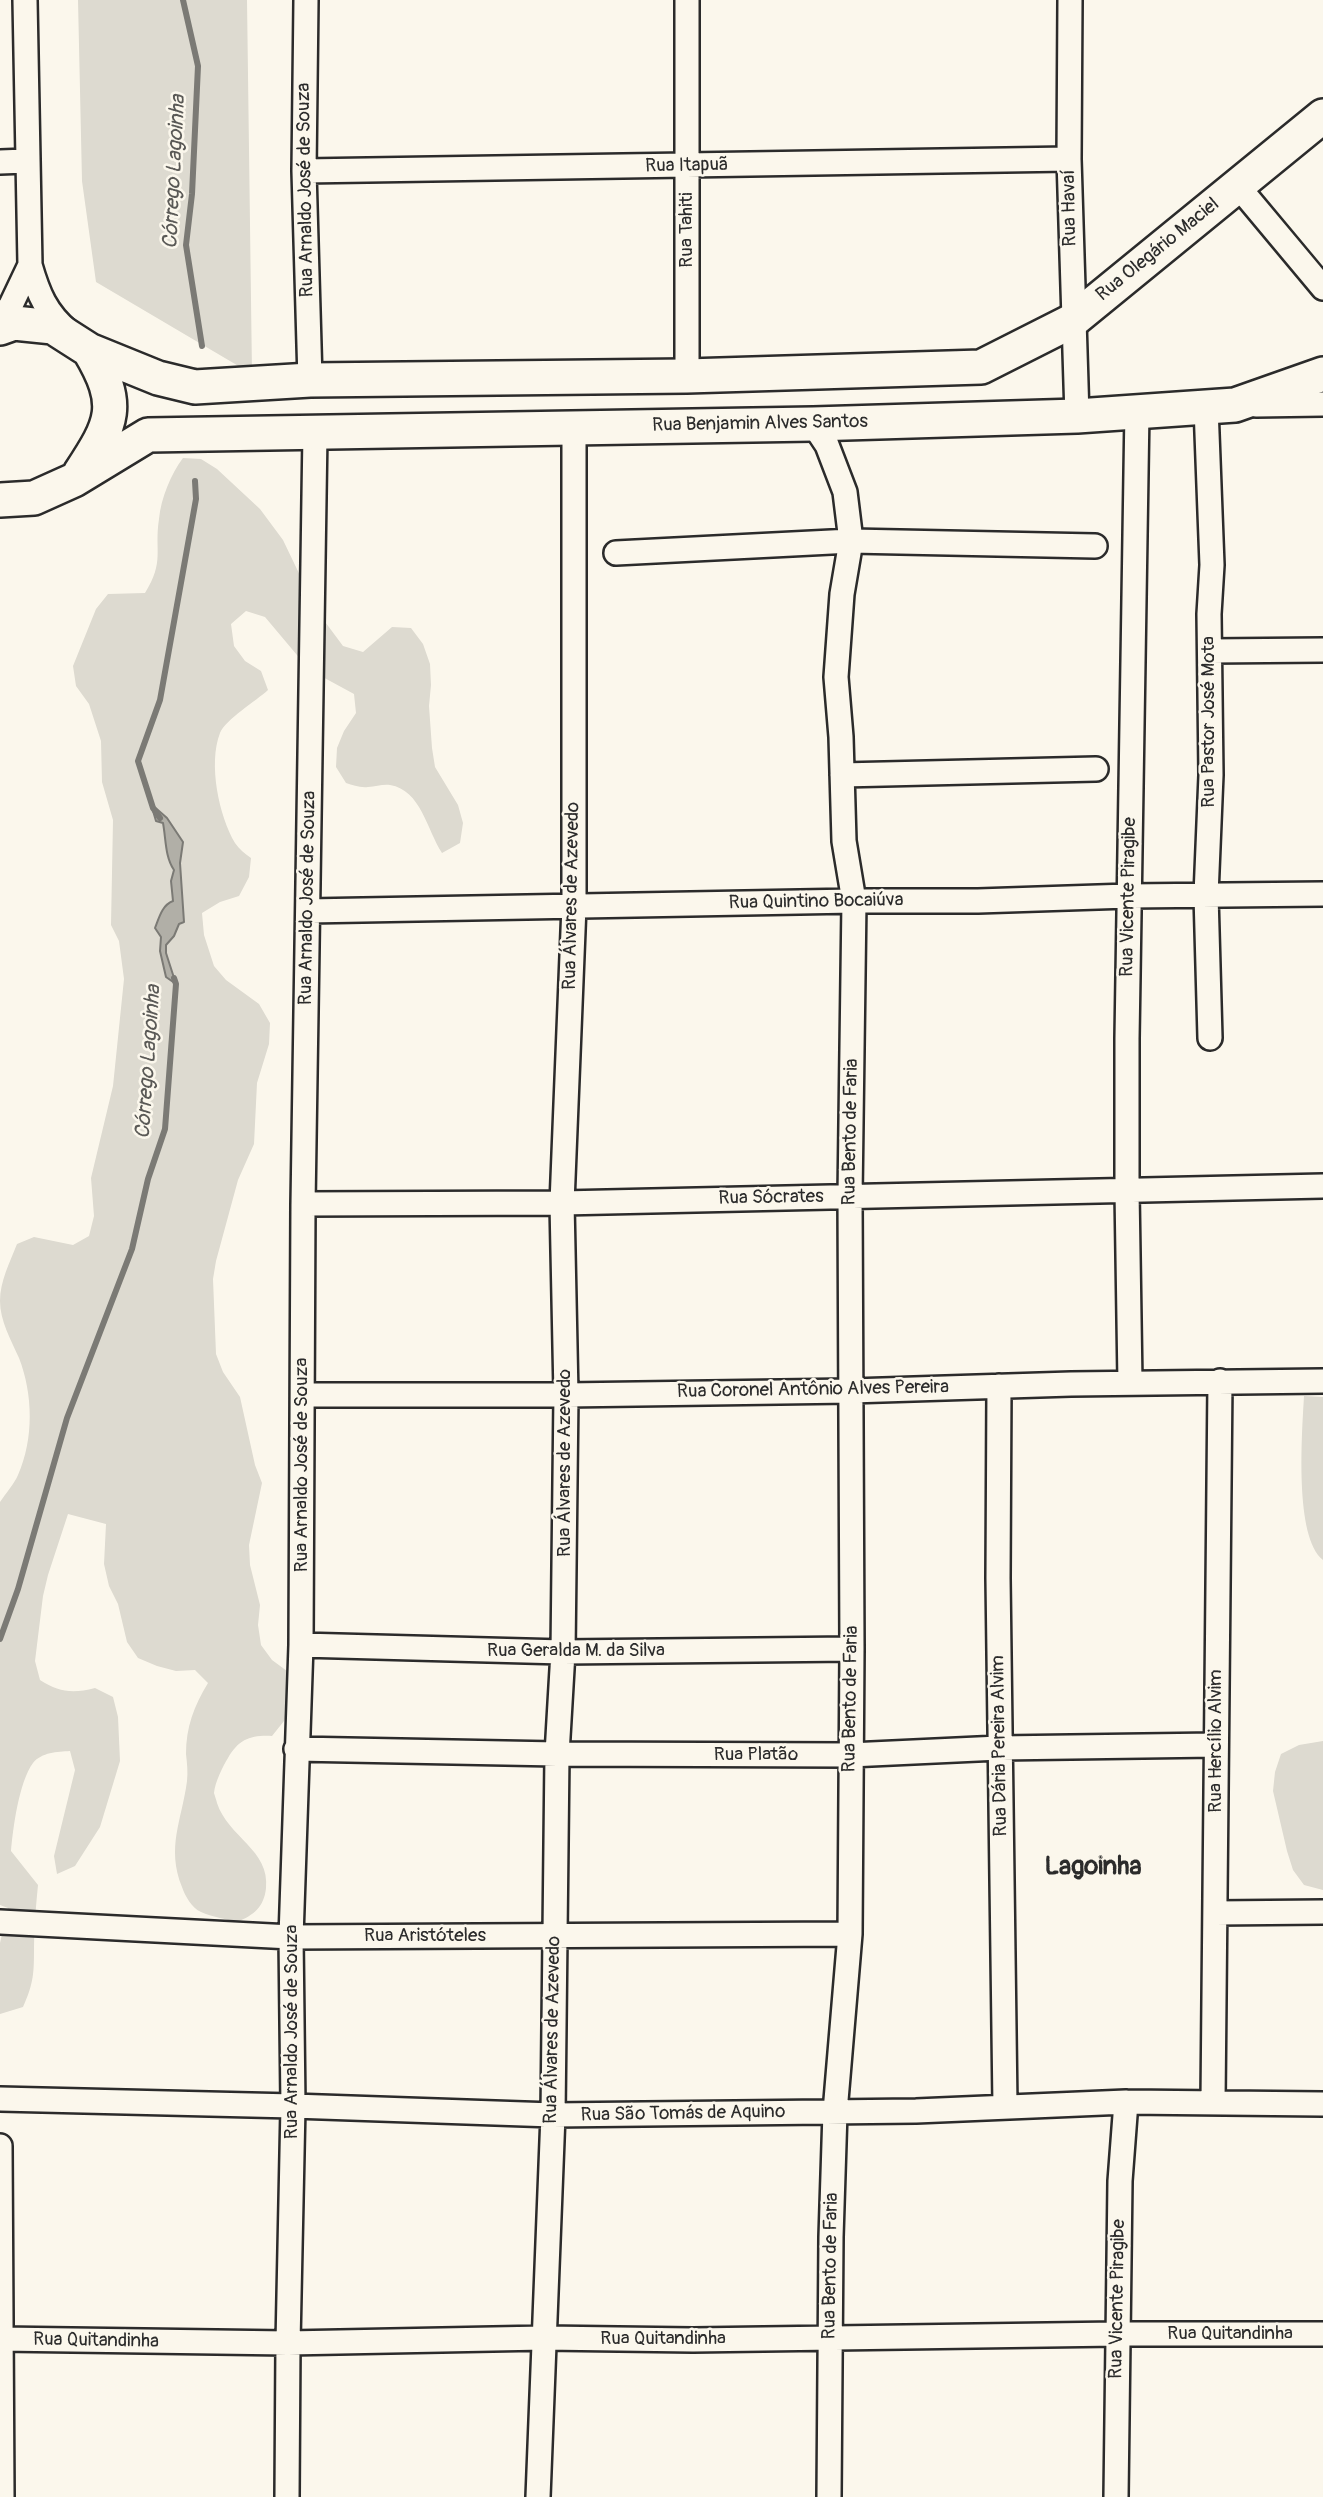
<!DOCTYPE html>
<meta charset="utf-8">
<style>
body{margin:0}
canvas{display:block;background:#fbf7ec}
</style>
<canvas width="1323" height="2497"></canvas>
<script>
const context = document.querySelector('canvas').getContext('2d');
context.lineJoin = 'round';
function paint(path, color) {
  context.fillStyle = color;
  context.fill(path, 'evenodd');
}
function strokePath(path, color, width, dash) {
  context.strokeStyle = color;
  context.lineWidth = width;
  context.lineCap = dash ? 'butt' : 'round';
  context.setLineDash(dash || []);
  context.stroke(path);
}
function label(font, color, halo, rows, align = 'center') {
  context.font = font + ' Pangolin,sans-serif';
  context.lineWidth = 5;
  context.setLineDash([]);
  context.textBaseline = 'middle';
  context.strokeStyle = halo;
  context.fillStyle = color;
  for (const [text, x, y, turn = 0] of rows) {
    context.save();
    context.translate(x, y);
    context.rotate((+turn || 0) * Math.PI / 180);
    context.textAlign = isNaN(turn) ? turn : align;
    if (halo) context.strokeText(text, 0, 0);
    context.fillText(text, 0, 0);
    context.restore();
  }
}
paint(new Path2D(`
 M78,0H247L252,374L96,282L82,181Z
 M183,458L201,459L217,469L260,509L283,540L317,611L343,646L363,652L392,627L411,628L423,644L430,664L431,685L429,706L432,748L435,767L458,805L463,823L460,843L442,853C427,830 421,790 390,785C382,784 376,787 368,787C360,788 353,785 346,783L336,767L337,748L344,731L356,713L354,694L319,675L302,661L265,617L246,611L231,624L234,646L245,661L261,671L268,690C256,701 226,719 220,733C208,764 219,816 235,843C239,849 245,854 251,858L249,877L239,896L220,902L202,913L204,935L214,966L226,980L259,1004L270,1023L269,1044L257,1083L254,1144L238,1180L216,1261L213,1279L216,1354L223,1372L240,1397L255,1465L262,1483L249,1545L250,1565L260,1605L258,1625L261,1645L272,1660L287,1671L295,1690L284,1721L272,1736C251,1735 239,1739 228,1758C223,1766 215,1782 214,1793C214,1793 217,1802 217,1803C228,1837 270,1850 266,1888C264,1907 254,1915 237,1922C226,1919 212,1917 201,1912C192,1908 185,1896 182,1887C166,1847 182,1820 187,1781C188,1772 187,1763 186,1754C186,1727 194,1706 208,1683L195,1670L176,1671L157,1666L138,1658L127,1642L118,1604L109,1586L104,1564L106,1524L68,1514L48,1575L43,1596L35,1661L40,1680C59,1692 72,1694 95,1688L113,1697L118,1717L120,1761L100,1827L75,1866L57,1874L54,1856L75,1770L70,1751C57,1752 42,1752 33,1763C19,1782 13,1828 11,1851L38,1885C36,1906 34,1926 34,1947C34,1972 34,1983 23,2007L0,2014V1943L8,1908L0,1905V1502C6,1493 14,1484 18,1475C34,1439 33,1394 19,1358C11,1340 0,1321 0,1301C0,1281 10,1262 17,1244L34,1237L73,1245L89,1236L94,1216L91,1178L113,1086L124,979L119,941L111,925L113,820L102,782L101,741L89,704L76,686L73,666L96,609L108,594L145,593C165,561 154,551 159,519C161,498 171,474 183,458Z
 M1304,1396L1323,1397V1560C1294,1537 1302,1433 1304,1396Z
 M1323,1741V1890L1304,1885L1293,1870L1287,1851L1273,1791L1275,1772L1281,1754L1299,1745Z`), '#dddad0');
const water = new Path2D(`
 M151,804L167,818L183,842L180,863L184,922L179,924L174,936L166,945V953L176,984L166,977L160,951L161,937L155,928C159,918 162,905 173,901L171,881L174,870C165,857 166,839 163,823L156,821Z`);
paint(water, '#b1afa7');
strokePath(water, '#7b7a75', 2);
strokePath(new Path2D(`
 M183,0L198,66L192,194L186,245L202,346
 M160,818L153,808L138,761L160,700L196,499L195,481
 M0,1639L18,1589L67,1418L132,1249L148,1179L165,1129L176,984L174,978`), '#7b7a75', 6);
const street = new Path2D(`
 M25,0L30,265C38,293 46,313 69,332
 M306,0L304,171L310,380
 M687,0V376
 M1070,0L1069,159L1077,416
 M0,162L26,161
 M304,171L1069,159
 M1237,185L1323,288
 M0,316L10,307L30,265
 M1256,405L1323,404
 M1206,407L1212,565L1209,614L1211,775L1206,895L1210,1038
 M813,424L827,445L845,492L851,541L842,594L836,677L841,737L844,841L854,901L850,1196L852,1649L850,1934L835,2112L831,2237L829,2497
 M616,553L851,541L1095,546
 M1210,651L1323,650
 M842,775L1096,769
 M308,911L854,901H978L1128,896L1323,894
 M303,1204L562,1203L1323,1186
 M1130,1383L1127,1191V1038L1137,410
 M999,1386L998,1578L1005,2106
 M303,1395H566L851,1391L1071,1384L1323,1381
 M301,1645L563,1652L852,1649
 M296,1749L557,1754L850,1755L999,1748L1215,1745
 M1215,1913L1323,1912
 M0,1922L291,1937L850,1934
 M0,2099L293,2106L553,2115L916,2111L1126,2102L1323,2104
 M1213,2101L1220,1381
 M0,2146L2,2497
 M0,2339L288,2343L544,2338L693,2340L1117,2334H1323
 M287,2497L288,2343L293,2106L291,1937L301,1645L303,1204L315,433
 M538,2497L553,2115L557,1754L563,1652L566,1395L562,1203L574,906V429
 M1116,2497L1120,2181L1126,2102`);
const secondary = new Path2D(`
 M0,328L14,323L53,327L89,350L158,378L195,387L310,380L687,376L981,367L1072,321L1323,116
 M80,473C113,423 122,405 89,350
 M0,500L34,498L74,480L148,435L813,424L1077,416L1235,405L1323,374`);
strokePath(street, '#2b2b2b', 28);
strokePath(secondary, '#2b2b2b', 38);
strokePath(street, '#fbf7ec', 23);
strokePath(secondary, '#fbf7ec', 33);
label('19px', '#2b2b2b', '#fbf7ec', [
 ["Rua Itapuã",687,166,-1],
 ["Rua Arnaldo José de Souza",306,190,-91],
 ["Rua Havaí",1070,208,-91],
 ["Rua Tahiti",687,230,-90],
 ["Rua Olegário Maciel",1158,250,-39],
 ["Rua Benjamin Alves Santos",760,424,-1],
 ["Rua Pastor José Mota",1209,722,-90],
 ["Rua Álvares de Azevedo",572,896,-89],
 ["Rua Vicente Piragibe",1129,897,-89],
 ["Rua Arnaldo José de Souza",308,898,-89],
 ["Rua Quintino Bocaiúva",816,902,-1],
 ["Rua Bento de Faria",851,1132,-89],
 ["Rua Sócrates",771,1198,-1],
 ["Rua Coronel Antônio Alves Pereira",813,1390,-1],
 ["Rua Álvares de Azevedo",565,1463,-90],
 ["Rua Arnaldo José de Souza",302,1465,-90],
 ["Rua Geralda M. da Silva",576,1651],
 ["Rua Bento de Faria",851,1699,-89],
 ["Rua Hercílio Alvim",1216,1741,-90],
 ["Rua Dária Pereira Alvim",1000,1746,-91],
 ["Rua Platão",756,1755],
 ["Rua Aristóteles",425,1936],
 ["Rua Álvares de Azevedo",553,2030,-89],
 ["Rua Arnaldo José de Souza",292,2032,-90],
 ["Rua São Tomás de Aquino",683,2114,-1],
 ["Rua Bento de Faria",831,2266,-89],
 ["Rua Vicente Piragibe",1118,2299,-89],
 ["Rua Quitandinha",1230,2334],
 ["Rua Quitandinha",663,2339],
 ["Rua Quitandinha",96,2341,1]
]);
label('italic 21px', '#5a5956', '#fbf7ec', [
 ["Córrego Lagoinha",175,172,-87],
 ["Córrego Lagoinha",149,1062,-86]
]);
label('bold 26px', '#2b2b2b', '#fbf7ec', [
 ["Lagoinha",1093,1867]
]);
</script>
